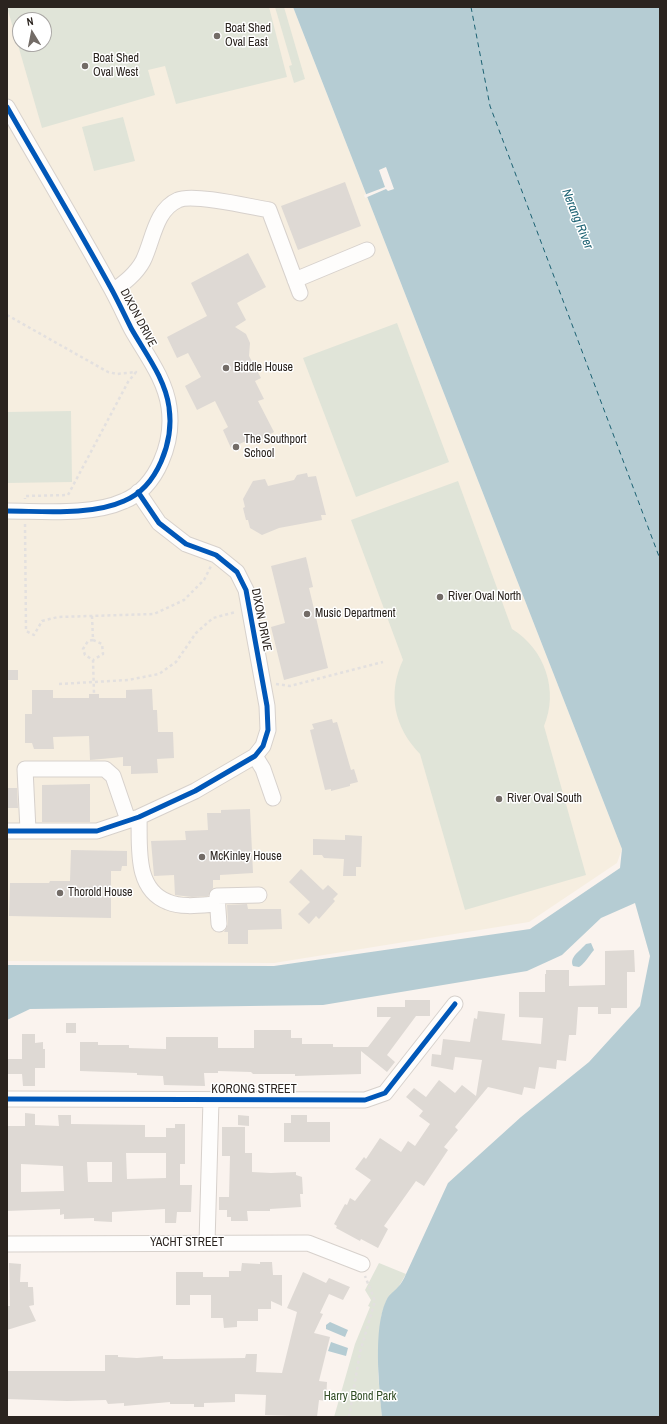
<!DOCTYPE html>
<style>
body{margin:0}
#map{position:relative;width:667px;height:1424px;overflow:hidden;background:#faf3ee;font-family:"Archivo Narrow",sans-serif}
canvas{display:block}
.frame{position:absolute;inset:0;border:8px solid #2b241f;pointer-events:none}
.north{position:absolute;left:12px;top:12px;width:40px;height:40px;box-sizing:border-box;background:#fff;border:1px solid #aaa7a5;border-radius:50%;rotate:350deg;font-size:11px;font-weight:700;line-height:16px;text-align:center;color:#2b241f}
.north::after{content:'';display:block;margin:auto;width:14px;height:18px;background:#736c67;clip-path:polygon(50% 0,100% 100%,50% 72%,0 100%)}
</style>
<div id="map">
<canvas width="667" height="1424"></canvas>
<div class="frame"></div>
<div class="north">N</div>
</div>
<script>
const context = document.querySelector('canvas').getContext('2d');
context.lineJoin = 'round';
function paint(path, color) {
  context.fillStyle = color;
  context.fill(path, 'evenodd');
}
function strokePath(path, color, width, dash) {
  context.strokeStyle = color;
  context.lineWidth = width;
  context.lineCap = dash ? 'butt' : 'round';
  context.setLineDash(dash || []);
  context.stroke(path);
}
function label(font, color, halo, rows, align = 'center') {
  context.font = font + ' "Archivo Narrow",sans-serif';
  context.lineWidth = 3;
  context.setLineDash([]);
  context.textBaseline = 'middle';
  context.strokeStyle = halo;
  context.fillStyle = color;
  for (const [text, x, y, turn = 0] of rows) {
    context.save();
    context.translate(x, y);
    context.rotate((+turn || 0) * Math.PI / 180);
    context.textAlign = isNaN(turn) ? turn : align;
    if (halo) context.strokeText(text, 0, 0);
    context.fillText(text, 0, 0);
    context.restore();
  }
}
paint(new Path2D(`
 M7,7H293L622,849L617,863L529,922L274,963L7,961ZM20,20H44V44H20Z`), '#f6eee0');
paint(new Path2D(`
 M269,7L287,77L176,104L165,66L148,70L155,95L42,128L7,7ZM20,20H44V44H20Z
 M275,7H284L305,79L294,83L289,66L292,65Z
 M123,117L135,161L94,171L82,127Z
 M397,323L449,462L356,497L303,358Z
 M71,411L72,482L7,483V412Z
 M458,481L512,629C545,649 559,691 544,726L586,875L465,910L420,754C394,727 387,694 403,660L351,520Z
 M379,1263L406,1274L398,1288L387,1299L381,1317L378,1374L382,1417H334L355,1344L370,1307L368,1306L371,1300L365,1290Z`), '#e0e4d8');
paint(new Path2D(`
 M293,7H660V1417H382C379,1386 373,1329 386,1301C389,1294 394,1292 398,1287C401,1284 404,1279 406,1274L448,1183L521,1117L589,1062L640,1006L650,956L635,903L601,918L562,955L527,971L323,1005L30,1009L7,1020V965L274,966L530,929L620,868L622,849Z
 M591,943L594,950C589,956 584,964 579,967L573,966C569,957 580,951 586,944Z
 M330,1322L348,1330L345,1337L326,1329V1325Z
 M331,1342L348,1348L346,1356L328,1351Z`), '#b5ccd3');
paint(new Path2D(`
 M386,167L394,189L388,191L386,189L365,198L364,195L385,187L379,170Z`), '#faf3ee');
strokePath(new Path2D(`
 M471,7L490,106L660,559`), '#1b6172', 1, [5, 4]);
paint(new Path2D(`
 M345,182L361,226L298,250L281,206Z
 M248,253L266,287L237,303L246,320L235,327L246,334L250,343L249,356L261,378L255,381L264,399L258,401L274,432L258,441L257,438L249,442L248,440L231,448L223,430L228,427L215,401L197,410L185,386L201,377L188,353L177,358L167,337L207,316L191,283Z
 M307,473L308,477L316,476L326,515H321L322,520L279,528L262,535L250,528L248,520H246L243,508L245,507L243,499L253,481L265,479L268,486L294,480L297,475Z
 M306,557L313,587L309,588L328,668L284,680L271,627L285,623L271,566Z
 M7,670H18V680H7Z
 M152,689L153,710H157L158,732H173L174,758L157,759L158,773L131,774V766H123V757L90,760L89,736L53,737L54,749H34L32,743H25V714H32V690H53V698H89V694H99V698H126V690Z
 M332,719L333,723L337,722L351,770L354,769L358,782L350,784V786L331,791V789L325,790L310,730L314,729L312,724Z
 M90,784V822H42V785Z
 M7,788H17L18,808H7Z
 M250,809L253,873L220,875V880H213V888L208,896L192,897L175,895L174,875L154,876L151,841L186,840L185,831L208,830L207,813H221V810Z
 M345,835L362,836L361,867H356V876H343L344,859L324,858L322,855H313V839L345,840Z
 M71,850L127,851V866H122L121,871H111V918L9,916L10,883H49L50,881H70Z
 M301,869L323,890L328,885L338,894L333,899L335,901L319,919L316,916L309,924L298,914L310,902L289,882Z
 M247,904L248,909H281L282,929L248,930V944H228V932H224L228,924L227,905Z
 M634,950L635,972H627V1008H611V1014H598V1007H578L576,1035H569L566,1061L557,1060L556,1069L539,1067L535,1089L524,1087L522,1095L488,1087L455,1127L458,1130L444,1147L448,1150L424,1186L416,1181L384,1226L388,1229L378,1248L361,1239L360,1241L336,1228L337,1226L334,1224L345,1204L347,1205L350,1198L355,1201L371,1180L355,1169L364,1157L366,1159L380,1138L401,1152L408,1141L415,1146L430,1124L419,1116L423,1111L406,1097L414,1088L426,1097L439,1080L455,1093L462,1085L476,1096L482,1060L455,1057L453,1070L431,1066L432,1054L441,1055L443,1039L470,1042L474,1018L477,1019L478,1011L505,1014L502,1040L541,1044L543,1018L519,1017V992H545V974H546V970H569V986L605,985V951Z
 M405,1000H430V1016H416L387,1055L395,1062L387,1072L361,1051V1074L295,1076V1074H253L251,1072L218,1071V1073H204L205,1086L164,1085L163,1076L137,1075V1073L80,1071V1042H98V1045H129V1048L166,1049V1037H218V1048H254V1030H291V1038H302V1044H333V1047H368L391,1017H377V1007H405Z
 M66,1023H76V1033H66Z
 M22,1034H35V1043L43,1042V1049H45V1068H35V1086H23L22,1074H7V1059H22Z
 M25,1113L35,1114V1125L59,1126L58,1115H71V1124L145,1125V1137H166V1128H175V1124H185V1164H180V1185H192L191,1212H177L176,1223H165V1209L112,1212V1222L94,1221V1218L64,1219V1214L60,1215V1209L7,1211V1126H25ZM126,1153H166V1178L127,1179ZM87,1162H112V1182H88ZM21,1164L63,1166L64,1191L21,1192Z
 M238,1115L249,1116V1126L238,1125Z
 M291,1115H307V1122H330V1142H284V1123H291Z
 M222,1127H245V1153H252V1172L271,1173L296,1172V1175L302,1177L303,1194H300L301,1207L270,1209V1211H247L248,1221H231V1217H227V1210H219V1197H229L230,1156H222Z
 M260,1262H272L273,1275H282V1306L271,1301V1309H258V1321H237V1327L224,1328L223,1318H211V1295H190V1305H176V1272H203V1277H229V1271H241L242,1263L260,1264Z
 M9,1263L21,1264L20,1282H28V1287H33L34,1305L29,1306L36,1321L7,1330V1306H10Z
 M303,1272L326,1283L329,1278L350,1287L343,1300L329,1294L320,1313L323,1314L314,1333L330,1337L319,1381L327,1382L326,1401L319,1400L317,1417L265,1415L266,1395L235,1394V1402L204,1403V1407H194V1404H170V1402L124,1406V1403L108,1404L106,1400L67,1401L7,1399V1371H105V1355H118V1357L137,1358L163,1356V1359H177L245,1358L246,1354H257L256,1372L282,1373L297,1312L287,1308Z`), '#ded9d4');
const minor = new Path2D(`
 M7,107C42,168 78,228 112,290C119,303 125,316 131,328C145,353 165,378 169,407C174,441 158,487 124,501C91,516 42,511 7,511
 M295,280L367,250
 M113,291C124,283 136,274 143,261C153,241 155,210 178,200C193,193 251,207 269,210L300,293
 M255,756L263,769L273,798
 M139,817C140,846 134,889 168,902C182,908 202,905 217,904
 M28,830L25,769H105L113,776L128,820
 M7,831H97L139,817L195,791L255,756L263,746L268,730L267,706L246,590L237,572L216,555L186,544L159,523L138,492
 M219,924L217,896L259,895
 M7,1099L365,1100L385,1093L455,1004
 M207,1243L211,1100
 M7,1244L308,1243L362,1264`);
strokePath(minor, '#d7d1cc', 17);
strokePath(new Path2D(`
 M7,315L108,372L117,374L136,372L128,382L68,495L25,496V499
 M25,524L26,631L34,635L42,621L58,617L154,614L184,600L204,580L211,566
 M92,616L93,640L88,641L83,649L85,655L93,660L94,694
 M93,640L102,644L103,654L93,660
 M59,684L128,680L159,674L176,662L196,633L213,618L236,612
 M276,684L290,686L383,662
 M349,1417L360,1352L375,1301L365,1276`), '#e3e0df', 2.5, [3, 3]);
strokePath(minor, '#fefdfc', 15);
strokePath(new Path2D(`
 M7,107C42,168 78,228 112,290C119,303 125,316 131,328C145,353 165,378 169,407C174,441 158,487 124,501C91,516 42,511 7,511
 M7,831H97L139,817L195,791L255,756L263,746L268,730L267,706L246,590L237,572L216,555L186,544L159,523L138,492
 M7,1099L365,1100L385,1093L455,1004`), '#0057b8', 5);
for (const [x, y, r, color] of [
 [217,36,4,"#736c67"],
 [85,66,4,"#736c67"],
 [226,368,4,"#736c67"],
 [236,447,4,"#736c67"],
 [440,597,4,"#736c67"],
 [307,614,4,"#736c67"],
 [499,799,4,"#736c67"],
 [202,857,4,"#736c67"],
 [60,893,4,"#736c67"]
]) {
  const dot = new Path2D();
  dot.arc(x, y, r, 0, 2 * Math.PI);
  context.fillStyle = color;
  context.fill(dot);
  strokePath(dot, '#fff', 1.5);
}
label('12px', '#2b241f', '#fff', [
 ["Boat Shed",225,29],
 ["Oval East",225,43],
 ["Boat Shed",93,59],
 ["Oval West",93,73],
 ["Biddle House",234,368],
 ["The Southport",244,440],
 ["School",244,454],
 ["River Oval North",448,597],
 ["Music Department",315,614],
 ["River Oval South",507,799],
 ["McKinley House",210,857],
 ["Thorold House",68,893]
], 'left');
label('12px', '#2b241f', '#fff', [
 ["DIXON DRIVE",138,318,62],
 ["DIXON DRIVE",261,620,79],
 ["KORONG STREET",254,1090],
 ["YACHT STREET",187,1243]
]);
label('12px', '#324e26', '#fff', [
 ["Harry Bond Park",360,1397]
]);
label('italic 13px', '#1b6172', '#fff', [
 ["Nerang River",577,219,68]
]);
</script>
